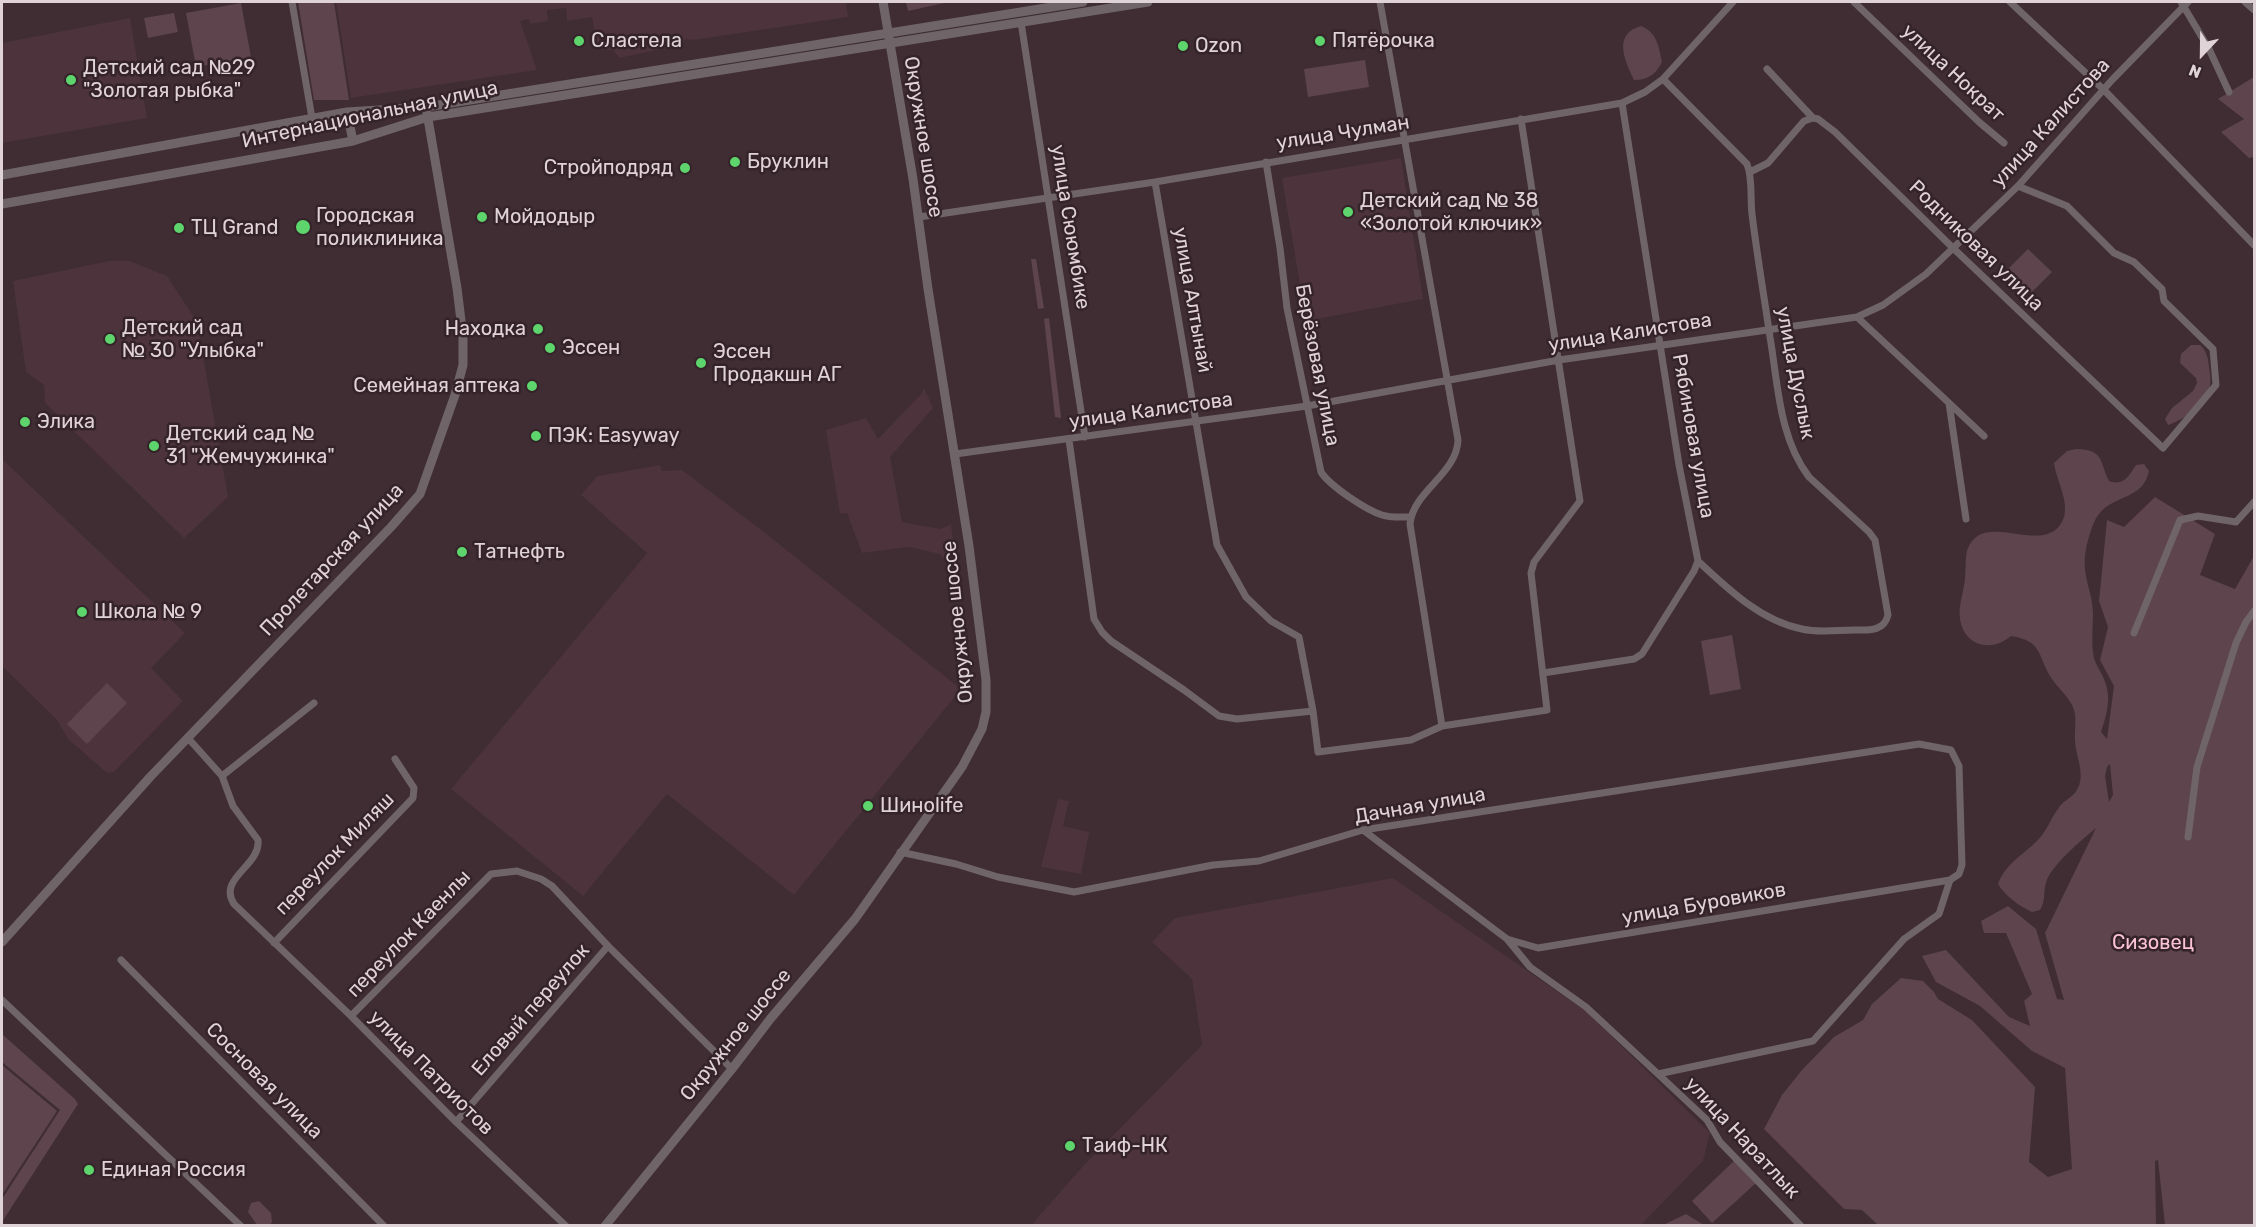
<!DOCTYPE html>
<meta charset="utf-8">
<style>
body{margin:0}
#map{position:relative;width:2256px;height:1227px;overflow:hidden;background:#3f2d33;font-family:Rubik,sans-serif}
canvas{display:block}
.frame{position:absolute;inset:0;border:3px solid #e0d3d7;pointer-events:none}
.north{position:absolute;left:2172px;top:24px;width:60px;height:60px;-webkit-text-stroke:4px #342329;paint-order:stroke;rotate:202deg;font-size:16px;font-weight:700;line-height:24px;text-align:center;color:#e0d3d7}
.north::after{content:'';display:block;margin:auto;width:21px;height:27px;background:#e0d3d7;clip-path:polygon(50% 0,100% 100%,50% 72%,0 100%)}
</style>
<div id="map">
<canvas width="2256" height="1227"></canvas>
<div class="frame"></div>
<div class="north">N</div>
</div>
<script>
const context = document.querySelector('canvas').getContext('2d');
context.lineJoin = 'round';
function paint(path, color) {
  context.fillStyle = color;
  context.fill(path, 'evenodd');
}
function strokePath(path, color, width, dash) {
  context.strokeStyle = color;
  context.lineWidth = width;
  context.lineCap = dash ? 'butt' : 'round';
  context.setLineDash(dash || []);
  context.stroke(path);
}
function label(font, color, halo, rows, align = 'center') {
  context.font = font + ' Rubik,sans-serif';
  context.lineWidth = 5;
  context.setLineDash([]);
  context.textBaseline = 'middle';
  context.strokeStyle = halo;
  context.fillStyle = color;
  for (const [text, x, y, turn = 0] of rows) {
    context.save();
    context.translate(x, y);
    context.rotate((+turn || 0) * Math.PI / 180);
    context.textAlign = isNaN(turn) ? turn : align;
    if (halo) context.strokeText(text, 0, 0);
    context.fillText(text, 0, 0);
    context.restore();
  }
}
paint(new Path2D(`
 M336,2H846L848,17L693,40L686,39L680,45L619,58L613,50L597,49L592,17L567,21L566,8L547,10L548,21L530,24L529,19L520,21L537,70L351,98Z
 M130,18L147,118L2,143V43Z
 M1401,158L1423,299L1306,321L1282,178Z
 M109,261H130L167,276L197,322L228,497L184,538L45,403L44,385L26,372L13,281Z
 M924,388L933,408L890,457L902,522L940,529L951,524L957,574L940,554L909,547L862,553L847,513L840,514L826,430L866,418L878,439L922,393Z
 M2,459L185,633L151,668L183,701L114,772L107,773L68,739L57,720L2,666Z
 M660,465L662,471L682,470L764,532L961,689L794,895L667,794L583,896L451,789L647,553L581,495L597,476Z
 M1058,799L1069,801L1063,826L1089,832L1081,874L1041,867Z
 M1393,878L1587,1012L1710,1133L1703,1161L1641,1225L1035,1226L1033,1223L1084,1165L1202,1045L1192,979L1152,942L1175,918Z`), '#4c333c');
paint(new Path2D(`
 M298,2H334L349,100H314Z
 M906,2H949L908,11Z
 M241,3L251,57L196,67L186,13Z
 M174,13L178,32L148,38L144,18Z
 M1641,26C1657,32 1659,47 1662,62C1656,74 1648,80 1634,80C1625,61 1612,34 1641,26Z
 M1365,60L1369,87L1308,97L1304,69Z
 M2254,77V161L2253,157L2249,158L2221,132L2244,119L2218,99Z
 M2028,249L2052,272L2025,299L2001,276Z
 M1031,259H1036L1044,308L1038,309Z
 M1049,318L1061,417V418L1055,417L1044,319Z
 M2191,345H2200C2207,351 2208,358 2209,367C2210,373 2211,380 2210,386C2206,402 2183,421 2168,425L2165,419L2172,408L2193,391L2197,383L2196,378L2180,363L2181,354Z
 M2076,449C2105,450 2099,461 2109,481C2124,486 2128,477 2136,465L2144,464L2149,471C2143,500 2115,494 2099,514C2093,521 2088,539 2086,549C2081,575 2092,589 2093,612C2093,628 2091,643 2094,658C2096,666 2101,671 2104,679C2112,698 2107,714 2101,732L2107,739L2114,686L2100,660L2108,627L2099,601L2107,520L2124,527L2155,497L2215,534L2200,575L2235,589L2254,556V1225H2165L2158,1160L2155,1161L2156,1225H1878L1862,1210L1844,1209L1764,1129L1782,1095L1802,1070L1834,1037L1863,1020L1872,1004L1901,978L1923,981L1934,992L1938,999L1972,1020L2035,1087L2029,1162L2048,1177L2072,1169L2065,1068L2032,1051L1980,1006L1936,982L1922,956L1946,950L2009,1017L2030,1026L2024,1001L2032,994L2006,933H1984L1981,921L2008,906L2036,929L2057,999L2064,1000L2045,933L2096,828C2083,839 2050,866 2046,883C2043,893 2046,900 2040,910L2032,912C2019,906 2005,896 1998,884C2005,864 2023,855 2037,841C2048,830 2051,817 2060,806C2064,801 2070,798 2074,794C2088,778 2076,759 2075,741C2074,729 2078,716 2072,705C2067,695 2058,688 2052,679C2037,657 2044,641 2011,636C1991,653 1964,646 1960,619C1958,605 1964,592 1965,578C1966,569 1965,559 1967,551C1982,505 2048,562 2064,517C2069,501 2056,479 2054,463L2067,451ZM2110,764L2113,795L2109,802L2105,776L2107,767Z
 M1732,635L1741,689L1710,695L1701,641Z
 M107,683L127,703L87,744L67,724Z
 M2,1034L75,1099L78,1104L2,1222V1199L60,1110L2,1062Z
 M2,1065L57,1111L2,1195Z
 M1735,1160L1756,1183L1712,1223L1692,1201Z
 M259,1201L271,1213L272,1222L270,1225H257L248,1212L251,1203Z
 M1686,1214L1704,1225H1663Z`), '#5d444d');
strokePath(new Path2D(`
 M292,2L312,118
 M1380,2L1458,440C1457,474 1413,491 1410,524L1442,726
 M1854,2L1979,122L2004,143
 M2010,2L2104,90L2254,245
 M2181,2L2209,49L2229,92
 M2245,2L2254,10
 M1021,22L1085,437
 M1767,69L1813,118L1818,119L1835,132L1953,248L2163,448L2216,385L2213,349L2164,301L2162,289L2134,262L2114,253L2067,206L2018,186
 M1663,79L1747,164C1753,179 1750,198 1752,214C1757,255 1764,296 1770,337C1778,384 1779,438 1809,477L1869,532L1875,540L1888,615C1884,632 1868,630 1854,630C1837,630 1819,633 1802,629C1761,621 1728,589 1698,561
 M1266,162L1280,248L1287,308L1321,472C1330,486 1366,510 1382,515C1391,518 1401,517 1410,517
 M1750,172L1768,163L1804,121L1813,118
 M1155,182L1217,545L1246,597L1271,621L1299,637L1313,711
 M919,217L1155,182L1622,103L1645,92L1663,79L1733,2
 M1857,317L1949,403L1966,519
 M1949,403L1984,436
 M1069,440L1094,619L1102,632L1111,641L1184,690L1219,716L1237,719L1313,711L1318,752L1411,740L1442,726L1547,710L1531,573L1534,562L1580,501L1521,119
 M955,454L1307,406L1559,360L1857,317L1883,305L1926,274L2018,186L2112,80L2188,2
 M2134,633L2180,520L2198,516L2236,522L2254,502
 M1543,673L1634,659L1642,654L1694,571L1698,561L1679,465L1622,103
 M188,738L222,776L233,806L258,840C261,866 217,878 234,904L351,1016L456,1122L566,1226
 M222,776L314,703
 M2188,837L2197,767L2236,643L2246,622L2254,611
 M900,852L956,864L998,877L1074,892L1213,865L1259,861L1363,830L1919,744L1951,750L1959,766L1962,865L1959,874L1950,880L1538,948L1507,939L1363,830
 M1507,939L1530,967L1586,1007L1658,1074L1813,1041L1904,939L1939,914L1950,880
 M274,943L413,798L414,788L395,759
 M121,960L384,1226
 M2,1000L241,1226
 M351,1016L491,874L517,871L541,879L552,886L608,946L732,1069
 M1658,1074L1707,1120L1720,1142L1801,1226
 M456,1122L608,946`), '#6f6568', 7);
strokePath(new Path2D(`
 M347,112L353,141
 M2,175L347,112L426,107L1083,2
 M2,204L353,141L428,117L1148,2
 M2,942L151,776L391,527L420,494L455,395L463,365V337L457,288L427,113
 M605,1226L732,1069L771,1018L855,919L962,767L982,729L986,712V680L969,546L928,289L913,179L883,2`), '#6f6568', 9);
for (const [x, y, r, color] of [
 [579,41,6,"#5ed56c"],
 [1320,41,6,"#5ed56c"],
 [1183,46,6,"#5ed56c"],
 [71,80,6,"#5ed56c"],
 [735,162,6,"#5ed56c"],
 [685,168,6,"#5ed56c"],
 [1348,212,6,"#5ed56c"],
 [482,217,6,"#5ed56c"],
 [303,227,8,"#5ed56c"],
 [179,228,6,"#5ed56c"],
 [538,329,6,"#5ed56c"],
 [110,339,6,"#5ed56c"],
 [550,348,6,"#5ed56c"],
 [701,363,6,"#5ed56c"],
 [532,386,6,"#5ed56c"],
 [25,422,6,"#5ed56c"],
 [536,436,6,"#5ed56c"],
 [154,446,6,"#5ed56c"],
 [462,552,6,"#5ed56c"],
 [82,612,6,"#5ed56c"],
 [868,806,6,"#5ed56c"],
 [1070,1146,6,"#5ed56c"],
 [89,1170,6,"#5ed56c"]
]) {
  const dot = new Path2D();
  dot.arc(x, y, r, 0, 2 * Math.PI);
  context.fillStyle = color;
  context.fill(dot);
  strokePath(dot, '#342329', 2);
}
label('20px', '#e0d3d7', '#342329', [
 ["Сластела",591,41],
 ["Пятёрочка",1332,41],
 ["Ozon",1195,46],
 ["Детский сад №29",83,68],
 ["\"Золотая рыбка\"",83,91],
 ["Бруклин",747,162],
 ["Стройподряд",673,168,"right"],
 ["Детский сад № 38",1360,201],
 ["«Золотой ключик»",1360,224],
 ["Городская",316,216],
 ["поликлиника",316,239],
 ["Мойдодыр",494,217],
 ["ТЦ Grand",191,228],
 ["Детский сад",122,328],
 ["№ 30 \"Улыбка\"",122,351],
 ["Находка",526,329,"right"],
 ["Эссен",562,348],
 ["Эссен",713,352],
 ["Продакшн АГ",713,375],
 ["Семейная аптека",520,386,"right"],
 ["Элика",37,422],
 ["Детский сад №",166,434],
 ["31 \"Жемчужинка\"",166,457],
 ["ПЭК: Easyway",548,436],
 ["Татнефть",474,552],
 ["Школа № 9",94,612],
 ["Шиноlife",880,806],
 ["Таиф-НК",1082,1146],
 ["Единая Россия",101,1170]
], 'left');
label('20px', '#e0d3d7', '#342329', [
 ["улица Нократ",1953,73,43],
 ["Интернациональная улица",370,115,-12],
 ["улица Калистова",2051,123,-48],
 ["улица Чулман",1343,133,-9],
 ["Окружное шоссе",923,137,81],
 ["улица Сююмбике",1070,227,81],
 ["Родниковая улица",1976,246,44],
 ["улица Алтынай",1192,300,80],
 ["улица Калистова",1630,333,-9],
 ["Берёзовая улица",1317,365,79],
 ["улица Дуслык",1795,373,79],
 ["улица Калистова",1151,411,-8],
 ["Рябиновая улица",1693,436,80],
 ["Пролетарская улица",332,560,-47],
 ["Окружное шоссе",958,622,-96],
 ["Дачная улица",1420,806,-10],
 ["переулок Миляш",335,854,-46],
 ["улица Буровиков",1704,904,-10],
 ["переулок Каенлы",409,934,-46],
 ["Еловый переулок",531,1010,-49],
 ["Окружное шоссе",736,1035,-51],
 ["улица Патриотов",431,1073,45],
 ["Сосновая улица",264,1081,45],
 ["улица Наратлык",1742,1138,47]
]);
label('20px', '#fcc3d7', '#342329', [
 ["Сизовец",2153,943]
]);
</script>
